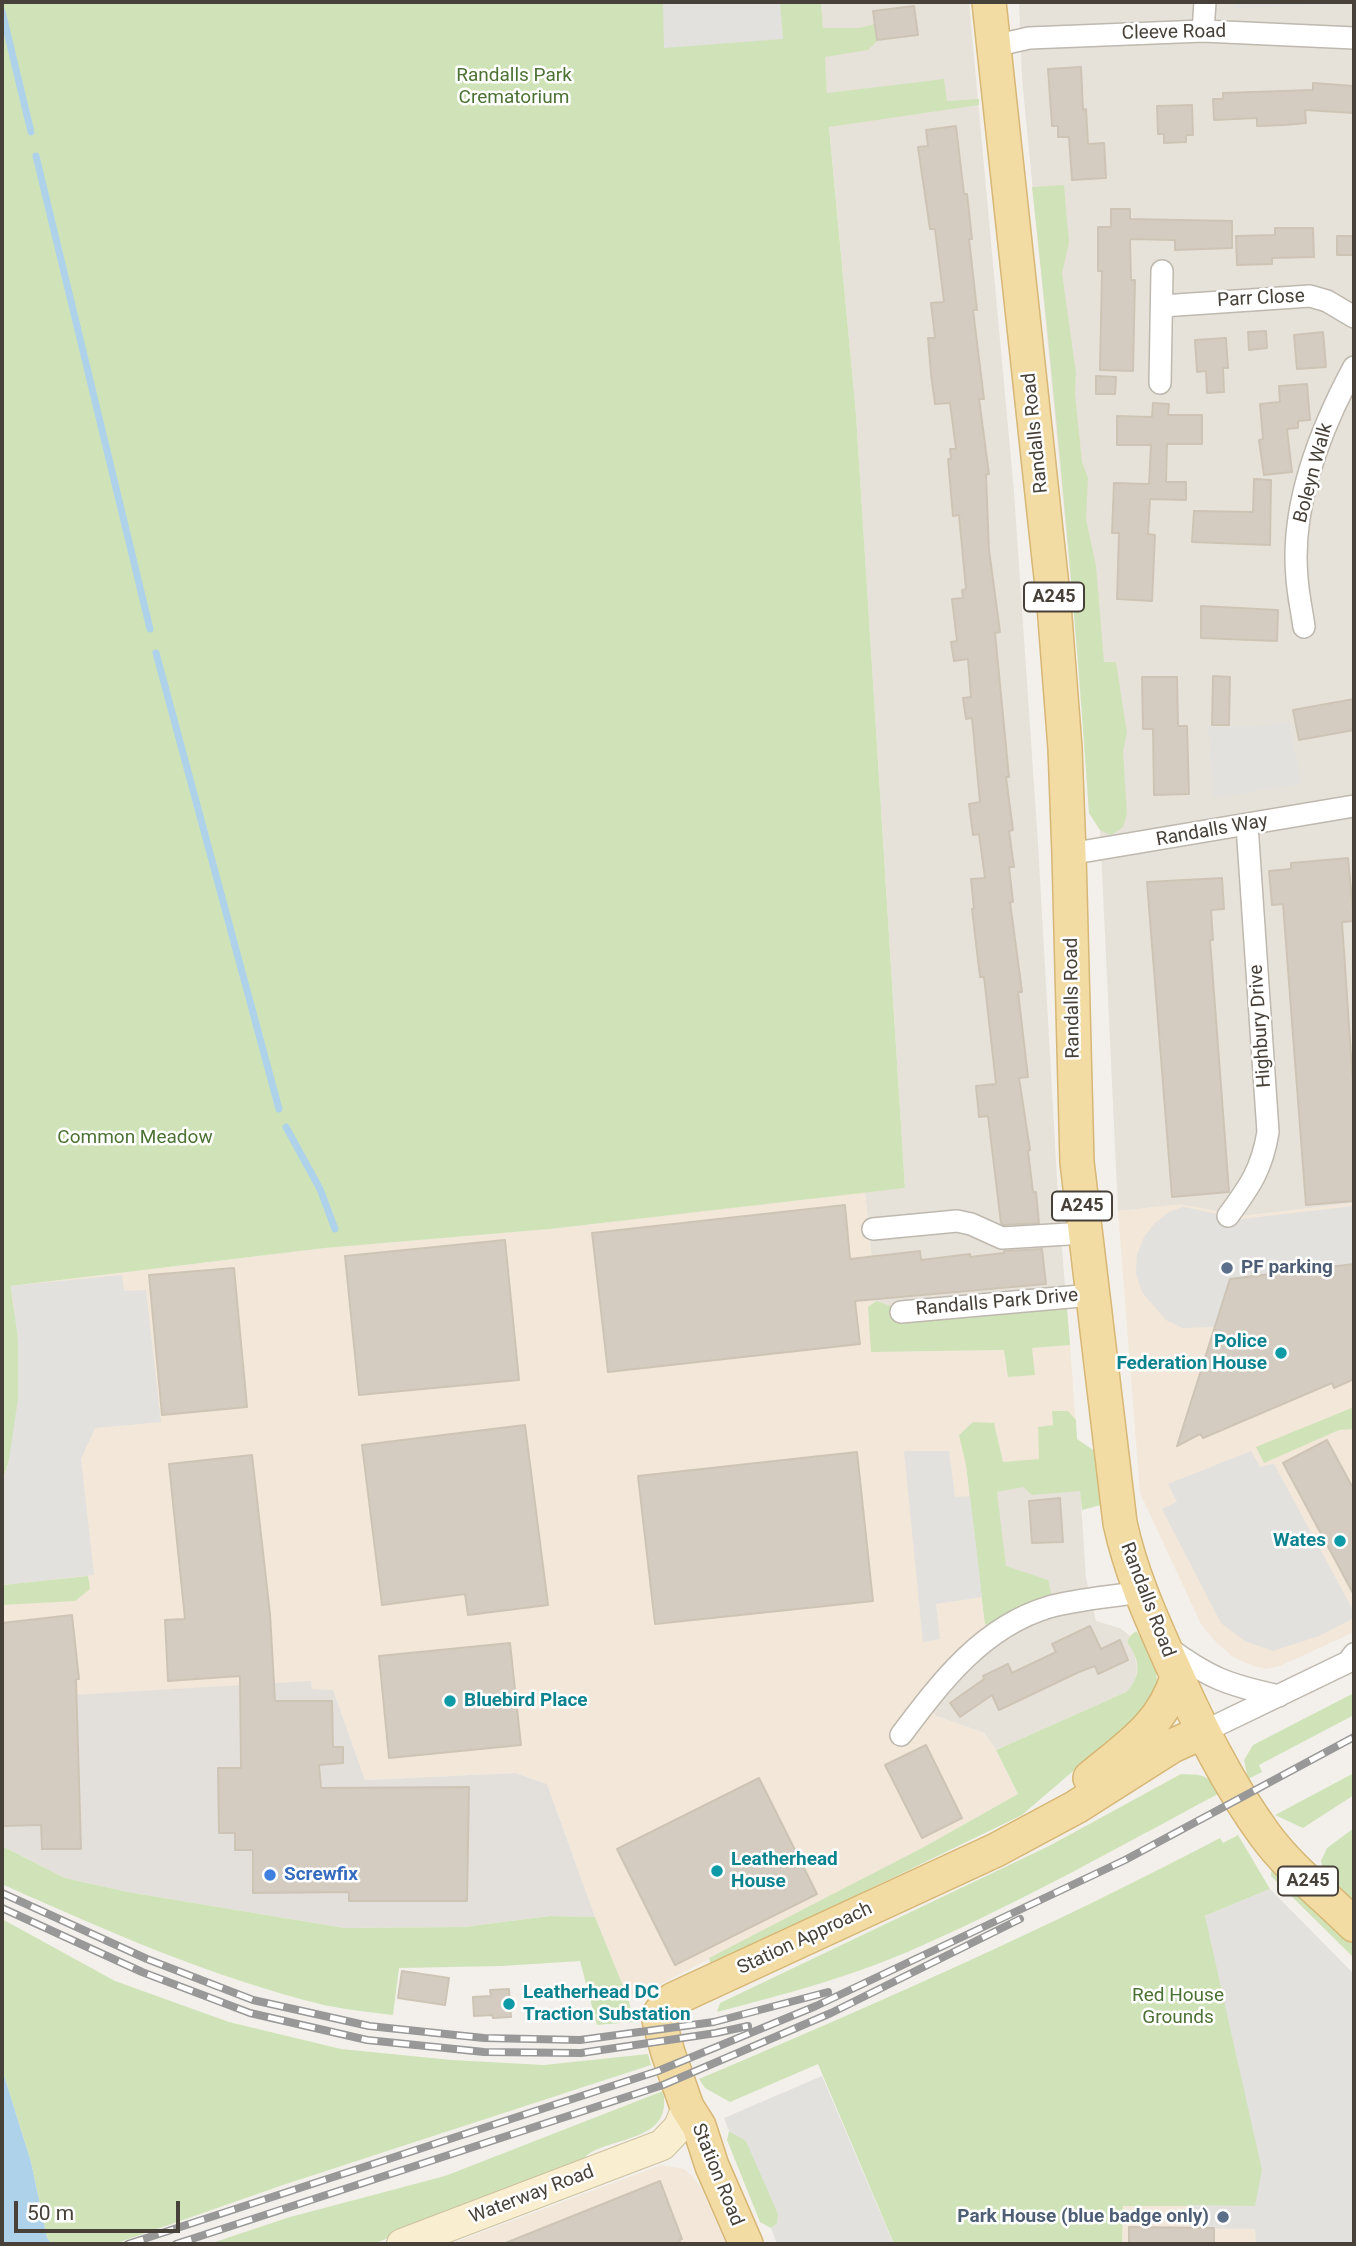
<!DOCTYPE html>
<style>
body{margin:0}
#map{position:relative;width:1356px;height:2246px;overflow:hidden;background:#f3f0eb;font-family:Roboto,sans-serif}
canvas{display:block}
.frame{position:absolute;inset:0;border:4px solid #474139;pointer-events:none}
.scale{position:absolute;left:14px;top:2201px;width:166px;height:32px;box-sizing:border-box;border:4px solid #474139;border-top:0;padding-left:9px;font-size:21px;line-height:24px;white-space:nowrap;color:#474139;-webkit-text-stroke:5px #fff;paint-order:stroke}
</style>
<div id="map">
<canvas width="1356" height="2246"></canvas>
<div class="frame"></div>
<div class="scale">50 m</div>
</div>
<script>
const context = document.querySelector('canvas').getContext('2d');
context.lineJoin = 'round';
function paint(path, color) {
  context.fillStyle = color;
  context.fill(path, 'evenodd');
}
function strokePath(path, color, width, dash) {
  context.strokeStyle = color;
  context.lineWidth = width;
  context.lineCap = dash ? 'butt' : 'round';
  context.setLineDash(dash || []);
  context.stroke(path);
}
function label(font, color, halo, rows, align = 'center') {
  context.font = font + ' Roboto,sans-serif';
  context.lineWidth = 5;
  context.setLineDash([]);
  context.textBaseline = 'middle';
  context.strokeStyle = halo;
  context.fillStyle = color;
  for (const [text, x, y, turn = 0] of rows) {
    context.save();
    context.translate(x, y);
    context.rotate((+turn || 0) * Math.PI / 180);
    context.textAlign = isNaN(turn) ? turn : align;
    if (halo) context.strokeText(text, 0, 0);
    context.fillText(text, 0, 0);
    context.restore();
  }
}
paint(new Path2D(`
 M821,2H969L1014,492L1038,843L1059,1214L1070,1345L871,1352L876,1301L865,1192L905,1188L856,414L829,126Z
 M1019,2H1354V1203L1242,1216L1180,1205L1118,1211L1100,830L1089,813L1078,652L1022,79Z
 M1078,1456L1086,1578L1096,1621L1120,1628L1130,1636L1127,1642L1134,1651L1137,1667L1135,1684L1126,1692L996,1750L984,1733L936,1716L917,1694L985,1625L966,1465Z`), '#e7e2d9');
paint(new Path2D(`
 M865,1192L876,1301L868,1307L872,1352L1005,1350L1070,1345L1078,1456L966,1466L985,1625L917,1694L936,1716L984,1733L996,1750L1018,1794L922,1848L663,1983L628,1998L595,1917L547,1784L515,1773L365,1780L333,1690L312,1689L311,1682L2,1699V1481L8,1466L11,1286L325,1248L550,1229Z
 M1354,1203V1632L1280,1666L1266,1669L1253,1666L1233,1657L1216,1642L1201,1624L1140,1493L1118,1211L1180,1204L1242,1216Z
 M661,2165L684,2169L693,2177L701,2188L726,2244H450Z
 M1145,2205L1255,2206L1256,2244H1122L1123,2206Z`), '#f2e7d9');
paint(new Path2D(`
 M311,1681L312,1689L333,1690L365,1780L515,1773L547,1784L595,1917L550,1916L463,1927L345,1928L128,1892L65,1878L2,1846V1699Z`), '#e3e0dc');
paint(new Path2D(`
 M2,2H821L823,28H859L875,24L877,41L868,50L825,57L827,93L944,79L947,101L979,99V105L829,127L856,414L905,1188L550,1229L325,1248L11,1286C12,1304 17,1322 18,1340C21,1383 19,1442 2,1481Z
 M1064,185L1069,243L1062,273L1076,373L1075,394L1082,462L1088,478L1086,519L1096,566L1104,662H1116L1127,733L1123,751L1127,814L1123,827L1111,835L1100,830L1089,813C1075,604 1055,395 1032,187Z
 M876,1301L891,1306L894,1321L1067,1308L1070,1345L1032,1348L1035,1375L1008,1377L1004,1350L871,1352L868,1307Z
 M1354,1407V1429L1339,1430L1264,1463L1256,1447Z
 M1052,1411H1068L1076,1420L1077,1439L1099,1454L1105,1504L1082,1510L1080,1491L1032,1495L1023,1487L997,1492L1006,1566L1048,1580L1052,1596L985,1625L966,1465L959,1435L973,1422L994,1423L1003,1462L1039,1459L1038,1427L1053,1425Z
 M88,1576L90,1589L75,1601L2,1605V1585Z
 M1136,1631L1154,1653L1157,1681L1154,1699L1134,1728L1122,1729L1022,1815L711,1966L709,1958L922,1848L1018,1794L996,1750L1126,1692C1142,1677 1140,1659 1127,1642L1130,1636Z
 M1354,1693V1715L1259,1765L1262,1772L1248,1779L1244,1760L1253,1745Z
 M1354,1773V1795L1303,1828L1275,1815Z
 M1181,1774C1202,1775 1209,1773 1218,1794C1115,1849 1012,1907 905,1953C844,1979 781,1995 717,2012L720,2003L1049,1846Z
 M1354,1828V1901L1323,1870L1321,1861L1327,1848Z
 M1238,1835L1270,1889L1205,1916L1290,2166L1255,2206H1123L1122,2244H894L818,2064L730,2102L705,2088L699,2079C876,2004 1051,1927 1220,1838L1223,1843Z
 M2,1846L65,1878L128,1892L345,1928L463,1927L550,1916L595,1917L628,1998L634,2022L597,2025L580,1961L502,1966L399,1968L393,2015C370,2012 347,2010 324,2005C213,1978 107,1931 4,1885L2,1883Z
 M1272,1865L1354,1941V1958L1271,1876Z
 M2,1919L115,1981L229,2022L341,2049L452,2060L544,2065L648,2054L651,2065L283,2185L114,2244H52L47,2238L31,2162L2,2069Z
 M663,2091C673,2140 619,2136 590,2153C585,2156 581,2162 578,2165L373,2244H209L290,2217L445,2176Z
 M729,2131L746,2140L779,2214L777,2224L771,2228L760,2222L727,2140Z`), '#d0e3b8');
paint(new Path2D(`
 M663,2H780L783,39L664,48Z
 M1233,2H1354V4L1235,8Z
 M1289,721L1301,784L1213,798L1208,727H1257Z
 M1354,1206V1264L1231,1279L1215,1327L1183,1328L1166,1320L1142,1292L1136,1273L1137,1255L1144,1237L1155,1223L1169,1212L1183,1207L1242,1219Z
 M122,1275L124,1291L146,1290L161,1422L95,1428L81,1459L94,1575L2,1585V1481L8,1466L18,1399V1339L11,1286Z
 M904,1451H949L955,1497L970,1496L982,1597L936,1604L940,1639L923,1642Z
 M1251,1451L1260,1467L1274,1464L1354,1612V1618L1319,1636L1273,1651L1245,1641L1221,1623L1162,1509L1177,1502L1168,1484Z
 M1270,1889L1354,1974V2244H1256L1255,2229L1190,2228V2205L1255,2206L1262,2170L1205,1916Z
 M822,2076L888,2231L894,2244H777L771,2228L777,2224L778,2214L746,2141L729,2131L724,2118Z`), '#e2e1de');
paint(new Path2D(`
 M2,2069L31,2162L47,2238L52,2244H2Z`), '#aed2e9');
strokePath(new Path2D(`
 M2,11L31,132
 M36,156L150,629
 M156,653L279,1109
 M286,1127L320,1189L335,1229`), '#aed2e9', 7);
const building = new Path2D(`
 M914,6L918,35L877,40L873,11Z
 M1081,67L1083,110L1086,109L1088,144L1104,143L1106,178L1072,180L1069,137H1058V126H1052L1048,69Z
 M1313,83L1354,86V113L1305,110L1306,123L1285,125L1257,126V118L1214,120L1213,99H1223V93L1313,90Z
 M1192,105L1193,135H1186V142L1164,143V134H1158L1157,106Z
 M956,126L964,194H967L972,239H969L977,310H973L984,399H979L989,474L986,475L989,550L1000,632L995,633L1009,777H1006L1013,830L1009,831L1014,867H1009L1013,902H1010L1022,992H1018L1028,1077L1019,1078L1030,1150L1028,1151L1033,1192H1036L1039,1223L1004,1225L1001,1223L988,1116L979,1117L976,1086L996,1084L984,977H980L972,909H974L971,879L985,878L979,834L973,835L969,804L980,802L972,718L966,719L963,698L971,697L968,659L954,661L951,642L957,641L952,599L963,598L962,590L966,589L959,515L953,516L948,459H951L950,449H956L950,403L935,404L931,374L928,338H935L931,303L944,302L935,229H930L918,147L928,146L926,130Z
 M1111,209H1130V219L1232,221V248L1175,250V240L1130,239L1131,280H1135L1133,371L1100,370L1102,271H1098V227H1111Z
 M1275,228H1313L1314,257L1272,258V264L1237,265L1236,236L1275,235Z
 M1337,236H1354V255H1337Z
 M1266,331L1267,348L1249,350L1248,332Z
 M1323,332L1326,367L1297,369L1294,335Z
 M1226,338L1228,368H1223L1224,392L1207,393L1206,371L1197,372L1195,340Z
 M1096,376L1116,377L1115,394H1096Z
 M1307,384L1310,420L1298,421V428L1287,429L1292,472L1264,475L1259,440L1263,439L1260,404L1280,402L1279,386Z
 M1153,403L1169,404L1168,415H1202V444H1167L1166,482H1186V500L1150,499L1148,534L1155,535L1152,601L1117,599L1119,533H1112L1114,483L1149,484L1151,445H1117V416L1152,417Z
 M1254,479L1271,480L1270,545L1192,542L1194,511L1253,512Z
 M1201,606L1278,610L1277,641L1201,638Z
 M1213,676L1230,677L1229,725H1212Z
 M1142,677H1177L1178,726H1187L1189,794L1154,795L1153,729H1143Z
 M1354,699V730L1299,740L1293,710Z
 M1348,858L1354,921L1342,922L1354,1100V1201L1306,1205L1283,904L1272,905L1269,871L1291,869V863Z
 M1222,878L1224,909L1211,910L1213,940H1210L1229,1192L1172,1197L1147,882Z
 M845,1205L850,1259L920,1251L921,1260L970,1254V1257L1004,1253V1251L1042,1249L1046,1284L855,1301L860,1344L608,1372L592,1233Z
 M505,1240L519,1380L359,1395L345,1256Z
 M1354,1264V1379L1334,1388L1332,1383L1203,1438L1200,1434L1177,1446L1230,1279Z
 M234,1268L247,1407L162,1415L149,1275Z
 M525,1425L548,1605L468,1615L465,1594L382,1605L362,1445Z
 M1327,1440L1354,1490V1595L1283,1463Z
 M857,1452L873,1601L655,1624L638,1476Z
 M252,1455L270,1614L275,1701H332L333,1747H343V1763L319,1765L321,1788L469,1787L467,1901H349V1892L253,1893V1850H235V1833H219L218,1768H241L240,1676L168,1681L165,1620L185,1619L169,1464Z
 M1060,1498L1063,1542L1032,1543L1029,1501Z
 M72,1615L79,1679H76L81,1849H42L41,1825L2,1826V1623Z
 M1090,1626L1101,1649L1120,1640L1128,1660L1098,1674L1095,1666L1079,1672L999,1710L992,1695L960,1717L950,1703L984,1679L983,1676L1008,1664L1012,1673L1056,1652L1052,1644Z
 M510,1643L521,1745L389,1758L379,1656Z
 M926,1745L962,1818L922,1838L885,1765Z
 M759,1778L817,1894L675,1965L617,1849Z
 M402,1971L449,1978L445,2005L398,1998Z
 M509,1989L511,2017L493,2018L492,2015L474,2016L473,1997L491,1996L490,1990Z
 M660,2181L682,2239L679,2240L681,2244H503Z
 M1129,2227L1214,2228V2244H1129Z`);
paint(building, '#d4ccc1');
strokePath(building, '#cec4b5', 2);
const street = new Path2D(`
 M1203,31L1205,2
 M994,46L1029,38L1203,31L1354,38
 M1162,306L1310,296L1327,301L1354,317
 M1160,383L1162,271
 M1304,627C1302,611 1298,595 1297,578C1290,505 1320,430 1354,367
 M1069,854L1354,806
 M1228,1216C1250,1186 1262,1169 1268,1132L1247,825
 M873,1229L957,1221L971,1224L1002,1238L1085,1233
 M901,1312L1092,1295
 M1167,1647C1209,1678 1228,1685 1279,1696
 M1203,1732L1348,1662L1354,1654
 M901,1735C941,1682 982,1627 1049,1607C1078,1599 1110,1597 1140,1592`);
const secondary = new Path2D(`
 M402,2244L662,2145L679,2127L687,2107`);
const primary = new Path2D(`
 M989,2L1054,605L1065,748L1069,854L1077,1162L1120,1523C1131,1574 1152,1620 1173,1667C1199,1725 1227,1783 1265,1835C1289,1868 1325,1896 1354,1925
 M1090,1778C1127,1747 1163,1725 1177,1677
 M746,2244L712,2166L699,2126L687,2107L668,2053L659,2020L660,2013L668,2003L674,1999L996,1850L1076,1807L1172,1746L1203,1732`);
strokePath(street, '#beb8ae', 24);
strokePath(secondary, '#cdc19f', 32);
strokePath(primary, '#d6b775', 36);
strokePath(street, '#fff', 21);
strokePath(secondary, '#f9eecf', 30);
strokePath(primary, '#f3dba4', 33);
const rail = new Path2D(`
 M2,1893L147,1959L253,2000L369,2026L484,2038L580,2040L714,2022L828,1992
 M2,1908L142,1972L250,2013L367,2040L484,2052L581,2053L716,2033L748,2026
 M128,2244L658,2071L816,2006L1125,1860L1354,1737
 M176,2244L663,2085L831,2013L1020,1919`);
strokePath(rail, '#989898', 8);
strokePath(rail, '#fff', 5, [16]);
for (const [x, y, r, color] of [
 [1227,1268,7,"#5c6f8a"],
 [1281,1353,7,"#0f9aa8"],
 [1340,1541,7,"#0f9aa8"],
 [450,1701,7,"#0f9aa8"],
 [717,1871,7,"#0f9aa8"],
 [270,1875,7,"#3f7fe0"],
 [509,2004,7,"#0f9aa8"],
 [1223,2217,7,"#5c6f8a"]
]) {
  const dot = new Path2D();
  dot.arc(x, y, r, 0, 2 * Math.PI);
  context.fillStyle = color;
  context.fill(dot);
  strokePath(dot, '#fff', 2.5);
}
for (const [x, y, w] of [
 [1054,597,60],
 [1082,1206,60],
 [1308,1881,60]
]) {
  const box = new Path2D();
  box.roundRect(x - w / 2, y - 14.5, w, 29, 5);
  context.fillStyle = '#fff';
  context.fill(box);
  strokePath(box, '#474139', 2);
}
label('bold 18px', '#474139', null, [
 ["A245",1054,597],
 ["A245",1082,1206],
 ["A245",1308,1881]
]);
label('19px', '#474139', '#fff', [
 ["Cleeve Road",1174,33,-1],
 ["Parr Close",1261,299,-3],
 ["Randalls Road",1036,433,-96],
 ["Boleyn Walk",1314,473,-75],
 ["Randalls Way",1212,831,-10],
 ["Randalls Road",1073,998,-91],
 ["Highbury Drive",1261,1026,-94],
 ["Randalls Park Drive",997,1303,-5],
 ["Randalls Road",1147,1600,69],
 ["Station Approach",805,1939,-25],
 ["Station Road",717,2175,68],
 ["Waterway Road",532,2195,-21]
]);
label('19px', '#4c7233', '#fff', [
 ["Randalls Park",514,76],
 ["Crematorium",514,98],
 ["Common Meadow",135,1138],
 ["Red House",1178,1996],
 ["Grounds",1178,2018]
]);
label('bold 19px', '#4e5e75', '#fff', [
 ["PF parking",1241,1268],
 ["Park House (blue badge only)",1209,2217,"right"]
], 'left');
label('bold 19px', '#0d838f', '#fff', [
 ["Police",1267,1342,"right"],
 ["Federation House",1267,1364,"right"],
 ["Wates",1326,1541,"right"],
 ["Bluebird Place",464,1701],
 ["Leatherhead",731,1860],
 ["House",731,1882],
 ["Leatherhead DC",523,1993],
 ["Traction Substation",523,2015]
], 'left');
label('bold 19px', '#366cbe', '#fff', [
 ["Screwfix",284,1875]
], 'left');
</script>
